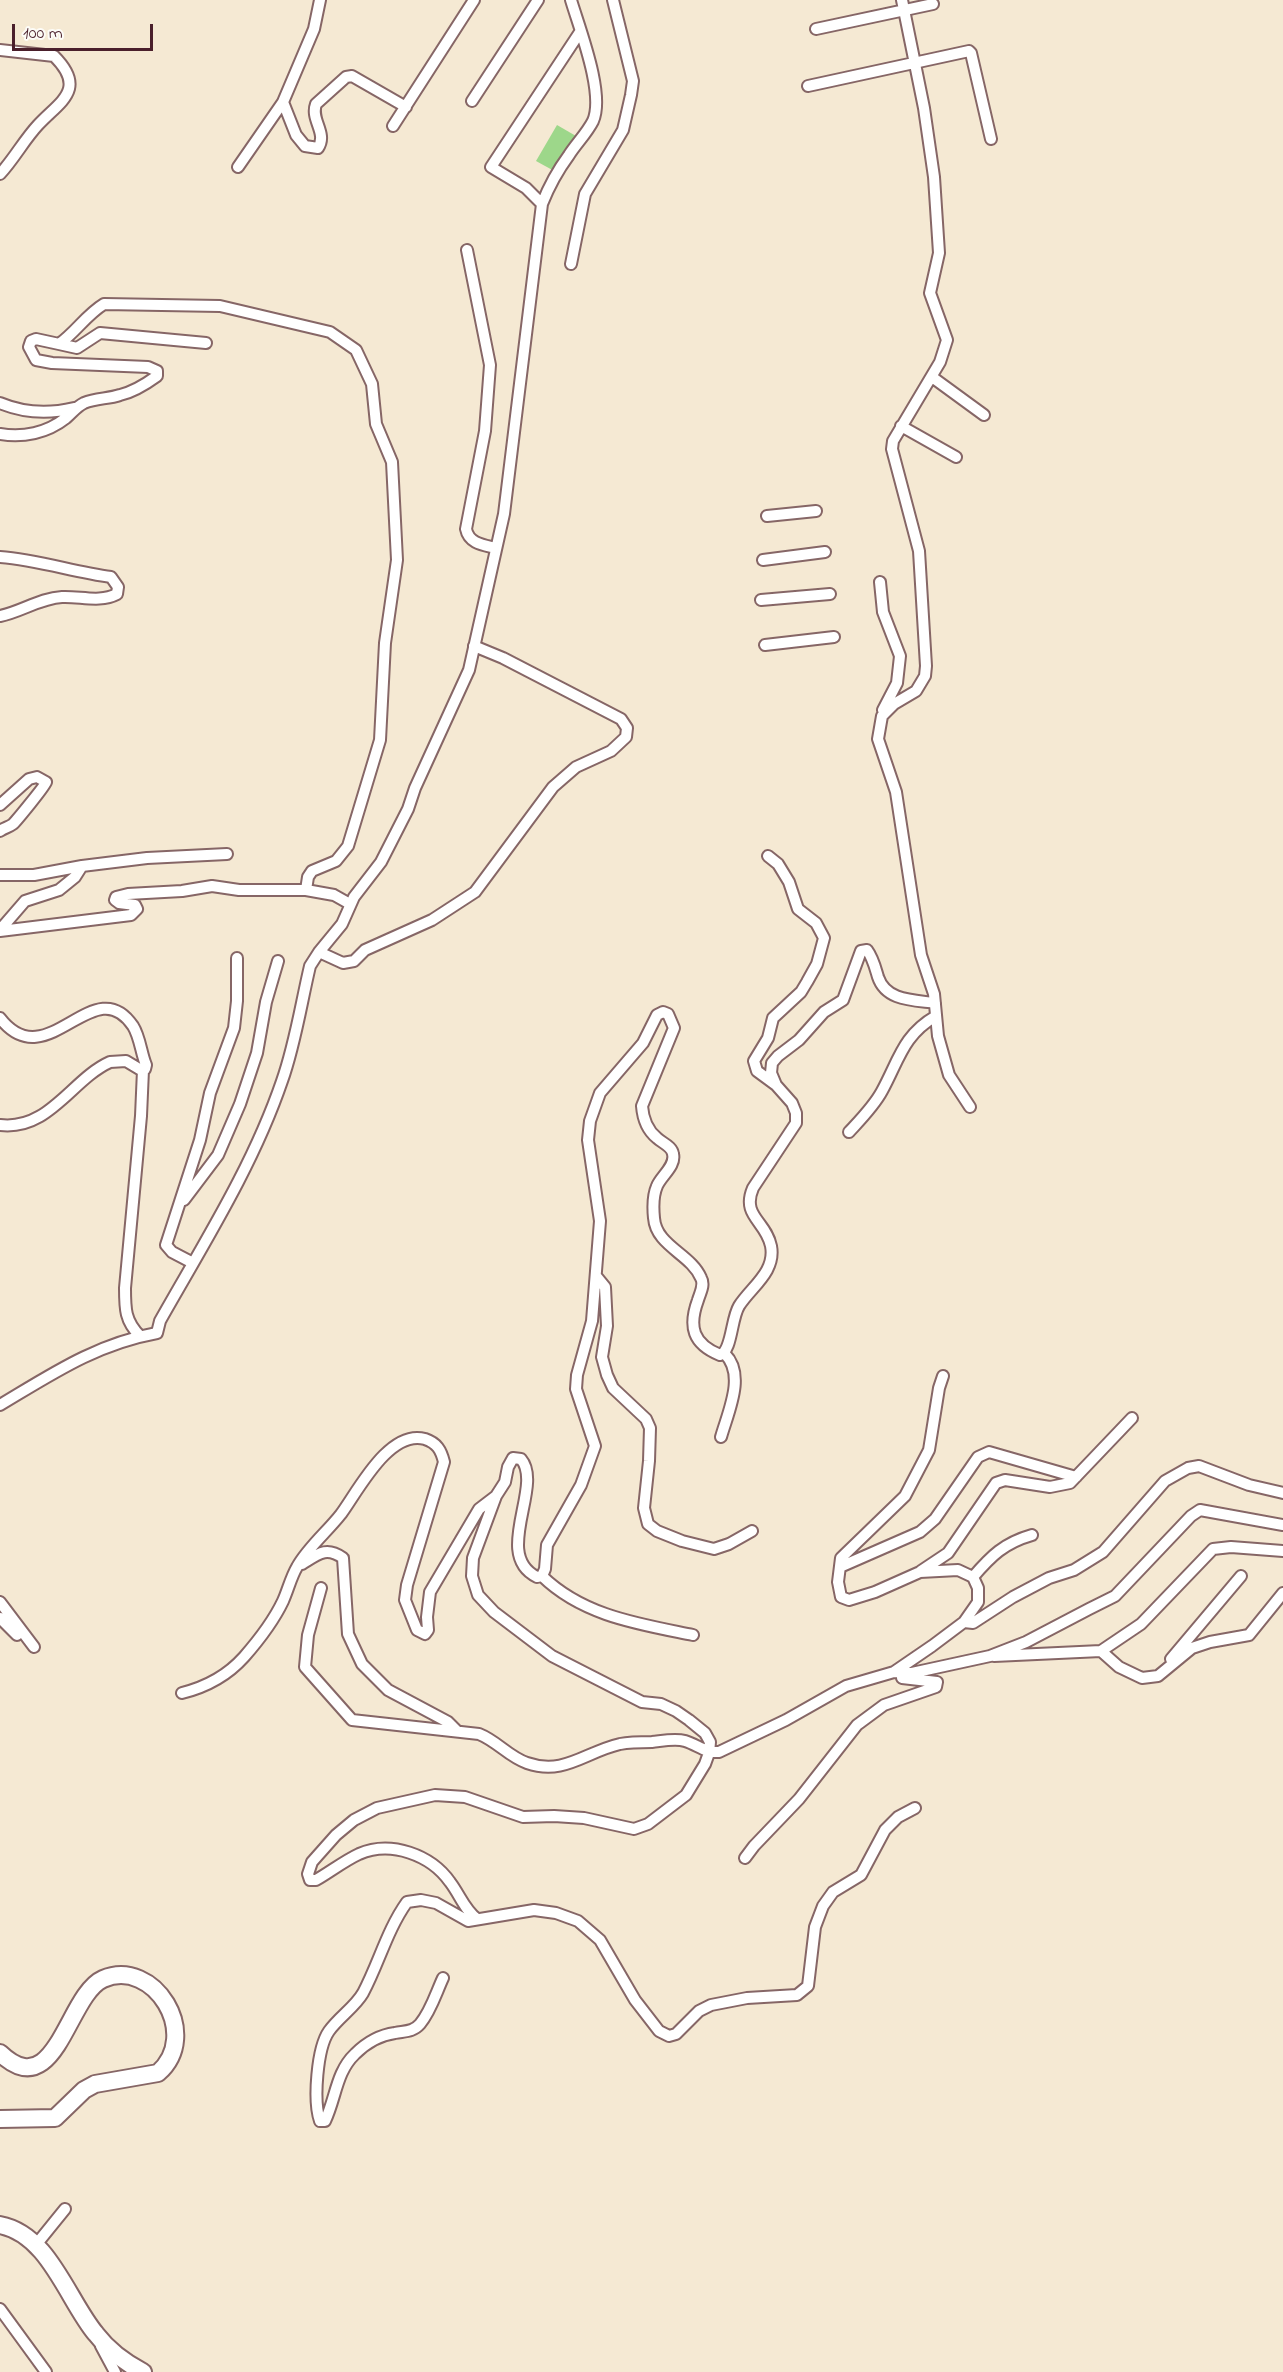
<!DOCTYPE html>
<style>
body{margin:0}
#map{position:relative;width:1283px;height:2372px;overflow:hidden;background:#f5e9d3;font-family:"Indie Flower",sans-serif}
canvas{display:block}
.scale{position:absolute;left:12px;top:24px;width:141px;height:27px;box-sizing:border-box;border:3px solid #4a1f2b;border-top:0;padding-left:8px;font-size:18px;line-height:21px;white-space:nowrap;color:#4a1f2b;-webkit-text-stroke:4px #fdfcf7;paint-order:stroke}
</style>
<div id="map">
<canvas width="1283" height="2372"></canvas>
<div class="scale">100 m</div>
</div>
<script>
const context = document.querySelector('canvas').getContext('2d');
context.lineJoin = 'round';
function paint(path, color) {
  context.fillStyle = color;
  context.fill(path, 'evenodd');
}
function strokePath(path, color, width, dash) {
  context.strokeStyle = color;
  context.lineWidth = width;
  context.lineCap = dash ? 'butt' : 'round';
  context.setLineDash(dash || []);
  context.stroke(path);
}
paint(new Path2D(`
 M557,125L576,136L556,172L536,161Z`), '#9dd78a');
const minor = new Path2D(`
 M320,0L314,29L283,102L296,135L305,146L318,148C328,133 310,120 316,104L346,77L352,76L406,107
 M902,0L924,108L934,177L939,253L930,293L947,340L940,362L893,441L892,449L919,551L926,666L925,676L916,691L894,704L882,716L878,739L896,792L921,955L934,994L938,1036L949,1075L970,1107
 M816,29L933,4
 M0,50L54,56C88,90 59,102 38,125C24,140 14,159 0,174
 M808,86L969,51L971,53L991,139
 M472,101L538,0
 M393,126L474,0
 M238,167L283,102
 M542,204L526,188L491,167L580,32
 M467,250L490,365L485,431L466,529C469,544 484,545 496,548
 M571,264L585,194L623,130L631,95L633,81L613,0
 M59,344L77,348L100,333L206,343
 M932,377L984,415
 M0,403C24,413 49,414 74,408
 M901,426L956,457
 M0,434C23,438 47,433 66,418C72,413 76,407 84,403C96,398 108,399 120,395C133,392 146,384 157,376V371L148,367L52,363L36,360L29,347L31,341L36,339L59,344C76,332 86,315 104,304L220,306L330,332L356,350L372,384L376,424L392,462L397,560L385,643L380,740L348,846L336,861L312,871L308,877L306,890
 M767,516L816,511
 M0,557C38,560 74,572 111,577L118,587L117,594C100,603 80,596 62,597C40,598 21,612 0,616
 M763,560L825,552
 M880,582L883,612L900,656L897,683L883,710
 M761,600L830,594
 M765,645L834,637
 M0,805L29,779L37,777L46,782C45,786 17,820 13,824C9,827 4,828 0,831
 M768,856L778,864L789,882L798,909L816,923L824,938L817,964L807,982L801,992L773,1018L768,1038L754,1061L757,1071L776,1085
 M0,875H34L82,866
 M0,930L25,901L59,890L75,877L82,866L147,858L227,854
 M0,931L131,915L137,909L135,905L119,903L115,900L116,897L128,894L182,891L212,886L239,890H306L334,895L350,904
 M319,952L343,963L354,961L365,950L432,920L475,892L553,787L576,767L611,751L626,737L627,728L621,719L503,658L474,646
 M0,1018C47,1079 94,968 133,1026C140,1037 141,1053 146,1065L145,1069L141,1070L126,1061L110,1062C72,1079 49,1131 0,1125
 M849,1132C861,1119 874,1106 882,1091C899,1060 903,1035 936,1016
 M184,1200L218,1155L240,1104L257,1053L266,1002L278,961
 M193,1263L172,1252L166,1245L200,1140L210,1093L234,1028L237,1001V958
 M596,1276L605,1287L607,1326L602,1357L607,1375L613,1388L646,1419L650,1428L649,1461L644,1508L648,1524L657,1531L682,1541L714,1549L729,1544L752,1531
 M140,1336C125,1321 125,1309 125,1288L141,1116L143,1070
 M0,1405C52,1374 96,1344 157,1333L160,1321C204,1243 253,1166 282,1081C295,1045 301,1004 310,966L319,952L342,924L354,897L381,862L408,809L415,788L469,670L504,514L542,204C549,186 558,170 569,155C576,144 587,133 593,121C605,94 580,30 571,0
 M721,1437C728,1412 746,1375 725,1354
 M302,1564C318,1554 326,1546 343,1558L348,1634L362,1664L388,1690L448,1722L457,1731
 M840,1567L920,1532L935,1519L978,1457L989,1452L1076,1477
 M921,1571L948,1553L996,1483L1005,1480L1050,1487L1070,1483L1132,1418
 M542,1576C583,1616 639,1624 693,1635
 M973,1577C991,1556 1004,1543 1032,1535
 M321,1588L308,1635L305,1667L352,1720L479,1734C497,1741 509,1757 527,1763C564,1776 585,1752 620,1744C630,1742 642,1742 652,1742C662,1741 675,1738 685,1741C698,1745 705,1753 719,1752L786,1720L846,1686L894,1672L932,1646L964,1622L978,1602V1588L973,1577L958,1570L920,1572L875,1592L849,1600L841,1597L838,1582L841,1558L905,1496L929,1450L939,1388L943,1376
 M0,1602L34,1647
 M0,1618L17,1635
 M964,1622L973,1623L1013,1597L1049,1578L1074,1570L1103,1552L1165,1481L1188,1468L1199,1466L1249,1485L1283,1493
 M1101,1651L1119,1667L1142,1678L1158,1676L1192,1648L1210,1642L1249,1635L1283,1593
 M994,1656L1101,1651L1141,1624L1213,1549L1231,1547L1283,1551
 M1171,1659L1241,1576
 M894,1672L912,1673L990,1656L1026,1642L1089,1609L1115,1596L1191,1516L1200,1510L1283,1525
 M182,1693C206,1687 227,1676 244,1657C258,1641 274,1620 283,1601C288,1590 291,1577 297,1567C308,1547 327,1532 341,1514C358,1491 389,1429 425,1439C437,1443 441,1450 444,1462L407,1585L405,1600L417,1630L425,1634L428,1630L427,1617L430,1592L479,1509L496,1496L505,1482L508,1467L513,1458L521,1459C544,1486 492,1555 537,1577L542,1576L545,1569L547,1545L581,1485L595,1446L576,1389L577,1375L592,1321L600,1221L588,1140L590,1121L600,1093L643,1043L657,1015L663,1012L668,1014L674,1028L642,1106C643,1119 647,1130 657,1138C662,1143 672,1146 673,1154C676,1166 661,1176 657,1186C653,1195 653,1208 654,1218C656,1246 691,1254 701,1278C705,1285 700,1293 698,1300C688,1327 693,1344 720,1355C732,1351 731,1319 739,1306C751,1287 776,1272 771,1246C766,1221 741,1216 753,1188L796,1123V1113L792,1103L776,1085L771,1073L772,1063L778,1056L799,1040L824,1012L843,1000L861,951L867,950C873,958 875,967 878,977C886,1001 913,1000 935,1003
 M745,1858L754,1846L799,1799L857,1725L884,1705L936,1687L937,1682L902,1678
 M477,1919C464,1909 460,1895 450,1882C431,1855 391,1840 359,1854C344,1861 330,1872 316,1880H310L308,1874L312,1862L336,1835L354,1820L377,1808L435,1795L465,1797L523,1817L554,1816L584,1818L634,1829L648,1824L686,1795L705,1764L709,1753L710,1742L705,1733L689,1720L676,1711L661,1704L642,1702L552,1656L494,1612L478,1595L472,1576L473,1558L496,1496
 M443,1978C436,1993 431,2011 420,2024C413,2032 405,2031 395,2033C380,2035 366,2043 355,2054C336,2072 336,2098 325,2121H320C313,2101 317,2048 329,2031C339,2017 355,2007 363,1993C379,1963 387,1930 407,1902L421,1900L436,1903L468,1921L534,1910L556,1913L578,1921L600,1940L635,2000L659,2031L669,2036L676,2034L699,2011L711,2005L747,1998L797,1995L808,1986L815,1927L823,1906L833,1892L861,1875L885,1830L898,1817L915,1808
 M35,2246L65,2209
 M0,2309L46,2372
 M101,2346L115,2372`);
const primary = new Path2D(`
 M0,2053C56,2106 67,1995 103,1979C154,1957 202,2035 158,2073L95,2084L84,2090L55,2118L0,2119
 M0,2225C49,2234 68,2301 96,2334C109,2351 124,2362 143,2372`);
strokePath(minor, '#866666', 14);
strokePath(primary, '#866666', 20);
strokePath(minor, '#fff', 10);
strokePath(primary, '#fff', 16);
</script>
